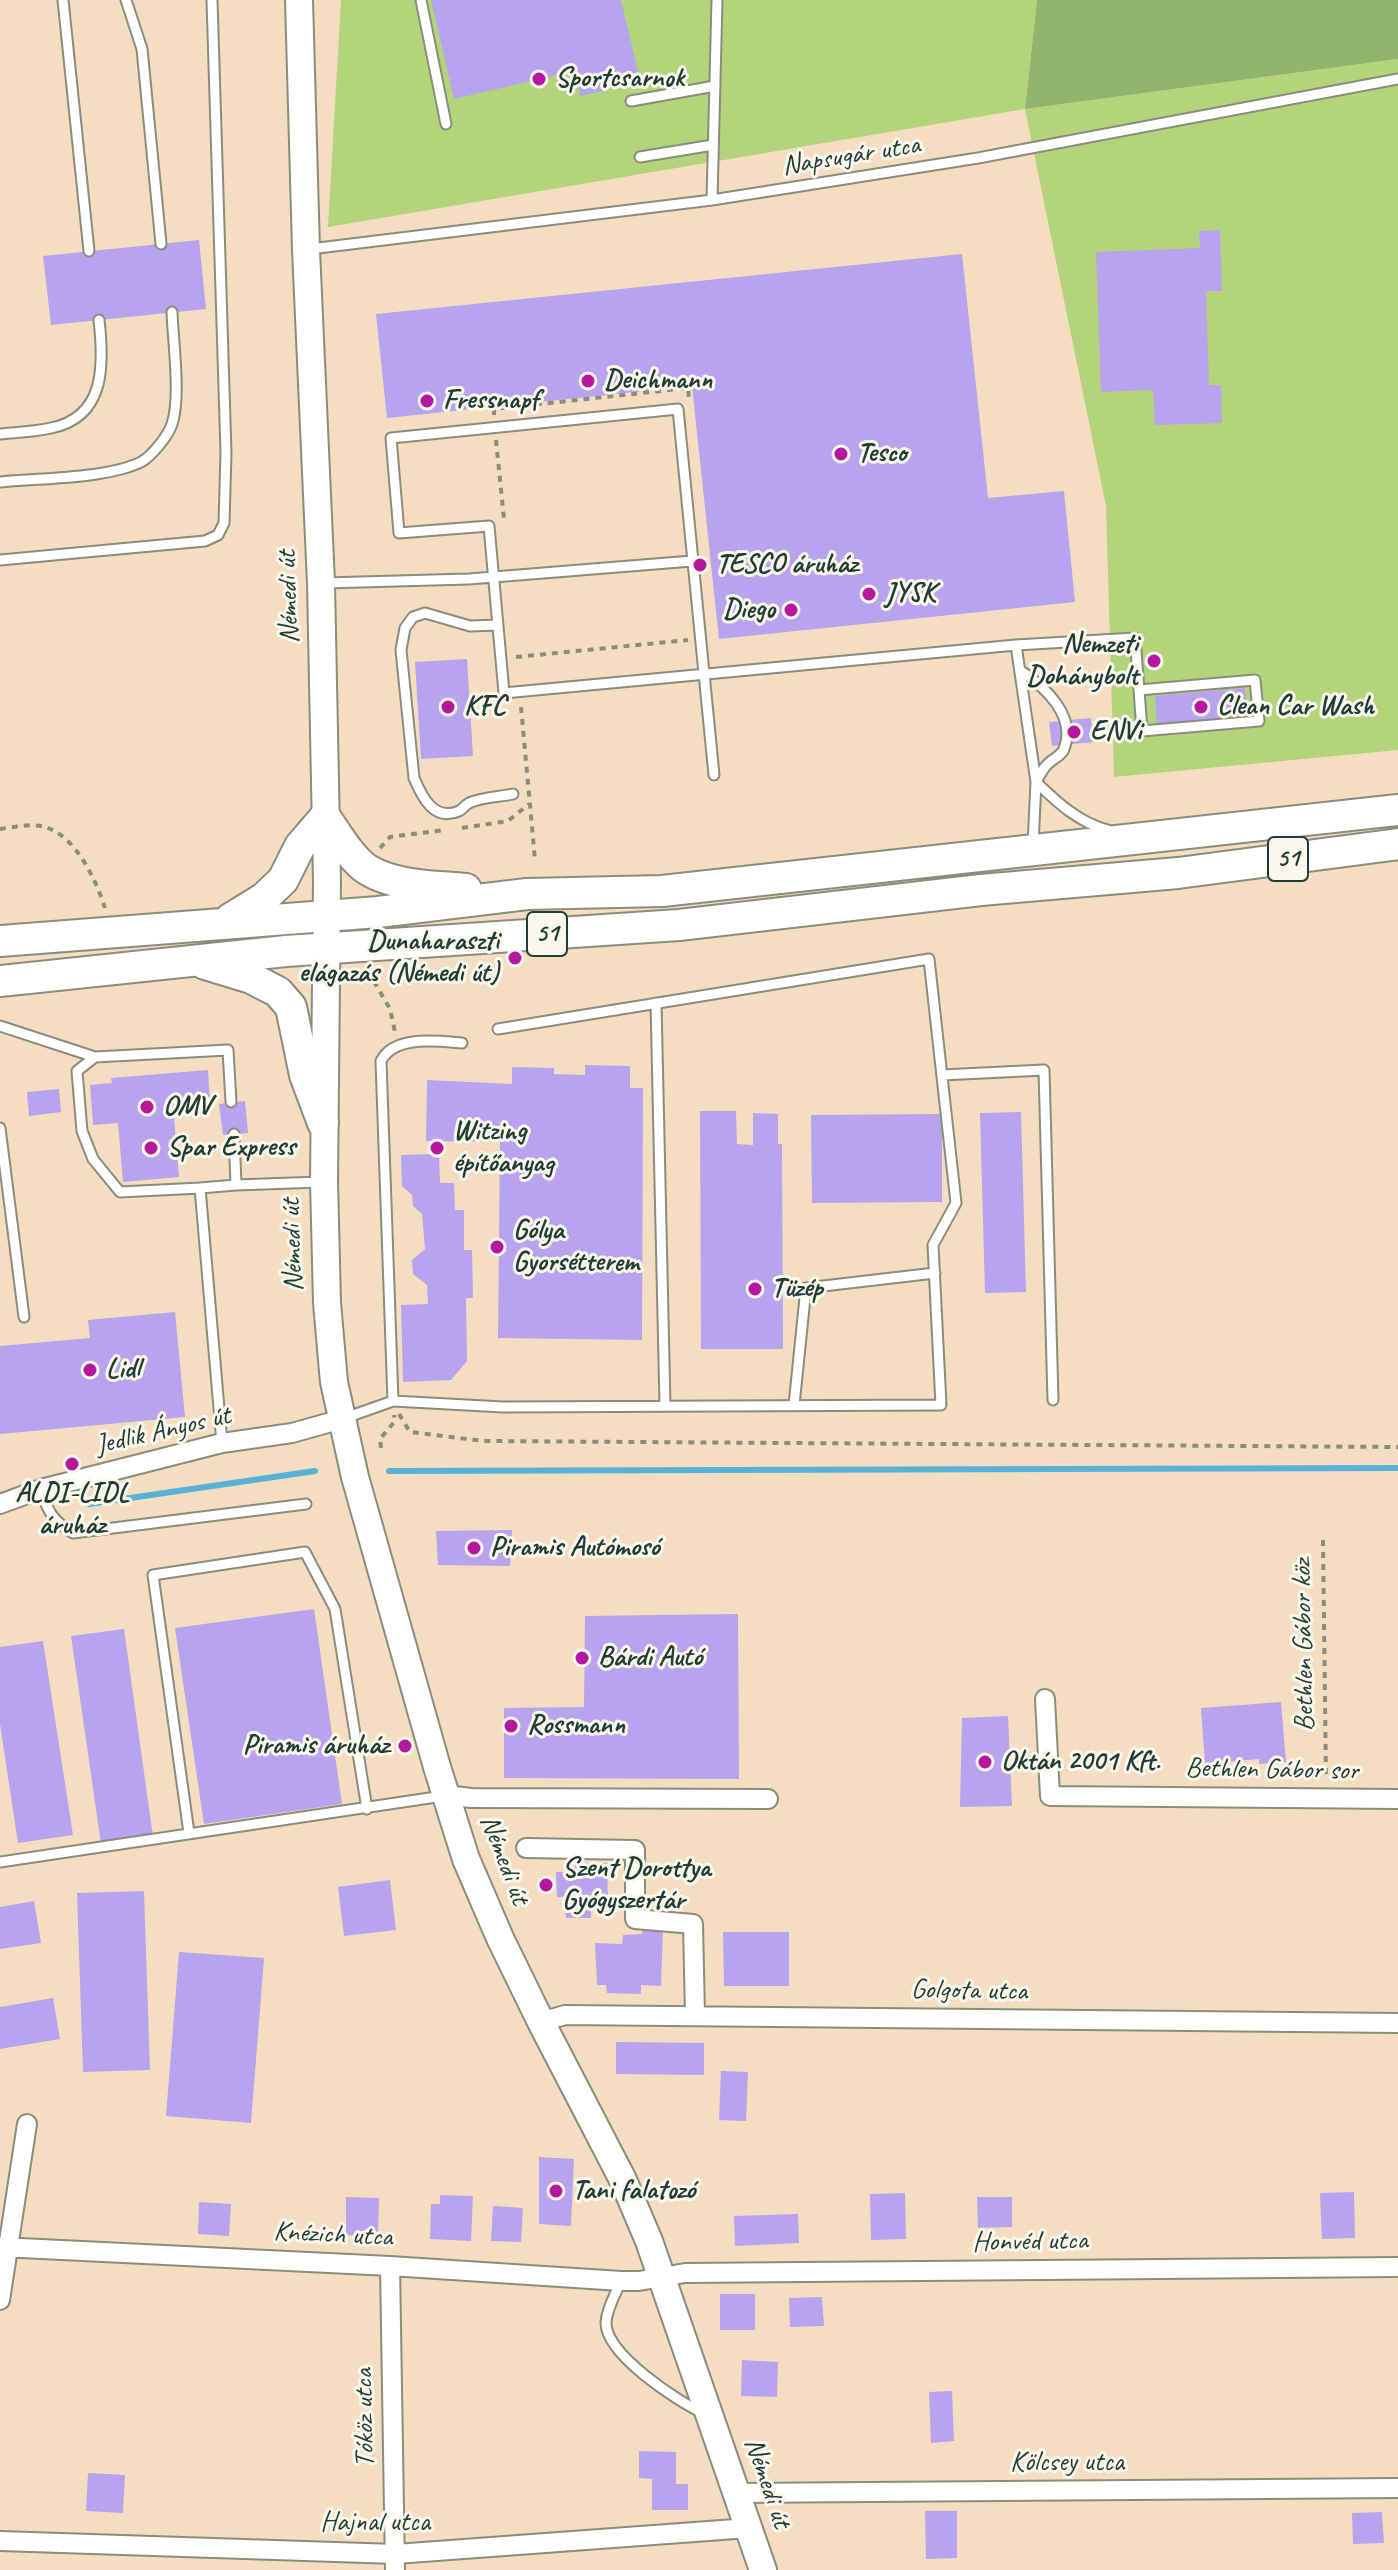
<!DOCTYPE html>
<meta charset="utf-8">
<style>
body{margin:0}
canvas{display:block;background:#f5ddc2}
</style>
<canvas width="1398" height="2570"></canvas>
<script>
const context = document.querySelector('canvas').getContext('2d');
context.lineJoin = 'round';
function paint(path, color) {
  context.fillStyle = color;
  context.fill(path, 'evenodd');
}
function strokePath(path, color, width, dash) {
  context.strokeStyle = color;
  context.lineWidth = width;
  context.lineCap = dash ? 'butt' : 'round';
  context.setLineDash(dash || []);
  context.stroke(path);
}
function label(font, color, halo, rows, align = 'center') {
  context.font = font + ' Caveat,sans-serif';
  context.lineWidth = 6;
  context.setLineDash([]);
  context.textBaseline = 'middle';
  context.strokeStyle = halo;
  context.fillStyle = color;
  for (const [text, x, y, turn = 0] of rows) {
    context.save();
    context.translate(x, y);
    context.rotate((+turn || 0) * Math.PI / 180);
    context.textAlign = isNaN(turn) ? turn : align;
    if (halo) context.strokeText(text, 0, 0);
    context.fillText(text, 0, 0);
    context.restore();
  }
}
paint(new Path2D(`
 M341,0H1037L1025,109L1398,59V750L1114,777L1106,506L1025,109L328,227Z`), '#b4d47c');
paint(new Path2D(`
 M1037,0H1398V59L1025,109Z`), '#8fb66c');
strokePath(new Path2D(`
 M389,1471L1398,1468
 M89,1504L315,1471`), '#58b1d6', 6);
paint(new Path2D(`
 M431,0H621L639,76L601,85L603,91L580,96L575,71L454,99Z
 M1220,230L1222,291H1206L1209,385H1221L1222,423L1155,425L1153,390L1101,392L1096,252L1200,248L1199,231Z
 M199,240L206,309L51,325L43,256Z
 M962,254L988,498L1064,491L1075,602L719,639L692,386L387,418L376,314Z
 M467,659L473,756L421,759L415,662Z
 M1245,688L1248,718L1157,726L1155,696Z
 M1091,718L1093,742L1052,746L1049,722Z
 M585,1065L630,1066V1088H643L642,1340L498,1338L500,1142L426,1141L427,1080L512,1084V1067L554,1068V1074L585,1075Z
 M208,1070L210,1103L173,1106L179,1177L123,1182L118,1123L93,1125L90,1085L112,1083L111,1078Z
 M59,1089L61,1112L29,1116L27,1092Z
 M245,1101L248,1133L223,1135L219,1104Z
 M700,1111H736L737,1144L753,1145V1113L778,1114V1144H782L783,1349H701Z
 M1021,1112L1026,1292L985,1293L980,1113Z
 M942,1114V1202L812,1203L811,1115Z
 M439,1154L440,1183H454L455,1210H464V1250H472L473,1298H466L467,1361L451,1380L403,1382L401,1305L428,1304L427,1285L413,1274L412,1260L425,1249L422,1214L413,1206L412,1195L402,1186L401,1155Z
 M175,1312L185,1417L0,1434V1346L90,1338L88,1320Z
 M512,1530L510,1566L438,1565L436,1531Z
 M314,1609L342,1804L204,1824L175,1628Z
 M738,1614L739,1779L504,1778V1708L584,1707L585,1616Z
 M124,1629L153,1837L101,1844L71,1636Z
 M43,1641L73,1835L18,1843L0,1724V1647Z
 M1281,1702L1286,1762L1259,1764V1759L1205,1764L1201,1708Z
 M1008,1716L1012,1806L960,1807L962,1718Z
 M607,1863L608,1900H591V1918H566L565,1897H557L556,1872H575V1864Z
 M390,1880L396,1930L344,1936L338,1887Z
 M144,1891L150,2070L83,2072L77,1893Z
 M34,1901L41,1943L0,1949V1907Z
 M643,1928L663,1929L661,1986L641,1985V1994L607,1993L606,1985H597L595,1943L622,1944L623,1935L642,1934Z
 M723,1932H789V1986H724Z
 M179,1952L264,1958L251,2123L166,2116Z
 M53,1998L60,2039L0,2049V2007Z
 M616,2042L704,2043V2075L616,2074Z
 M721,2071L748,2072L746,2121L719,2120Z
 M539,2157L574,2159L571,2226L539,2224Z
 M1354,2192L1355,2238L1322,2239L1320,2193Z
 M905,2193L906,2239L871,2240L870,2194Z
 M440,2195L473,2196L471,2241L430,2239L431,2204H440Z
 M346,2197L379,2198L378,2236L346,2235Z
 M977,2197H1012V2227L978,2228Z
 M199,2202L231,2204L229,2236L198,2234Z
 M493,2206L523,2208L521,2242L491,2241Z
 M798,2214L799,2243L735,2246L734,2216Z
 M720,2294H755V2330H720Z
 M822,2297L824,2326L790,2327L789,2298Z
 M742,2360L778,2362L777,2397L741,2396Z
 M952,2391L954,2441L931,2443L929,2392Z
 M639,2451L676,2452V2484H688V2510H652V2479L639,2478Z
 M88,2473L125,2475L123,2513L86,2511Z
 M925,2511H957V2558L926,2559Z
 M1382,2512L1384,2543L1353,2544L1352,2513Z`), '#b8a3ee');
const lane = new Path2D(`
 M63,0L89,251
 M126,0L142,49L161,244
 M421,0L446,124
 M631,101L715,86
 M640,157L713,145
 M712,200L717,0
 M310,249L712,200L978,158L1398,79
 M0,434C17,432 34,432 51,428C106,417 104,364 99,320
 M0,482C39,478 106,479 141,462C152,456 168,436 172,424C181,397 173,342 172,312
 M0,560L205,541L218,535L224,523L226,453L212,0
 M324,583L469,579L692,561
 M498,625L470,626L425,613L413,617L405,628L401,650L414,778C422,797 434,822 459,811C463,809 465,805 469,803C482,797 499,797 513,794
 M1016,645L1135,638L1139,690L1255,680L1259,721L1142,731L1139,690
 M1021,671C1045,687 1077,716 1064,749C1061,757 1051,759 1046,766C1042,770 1039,777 1036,782
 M714,775L678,409L391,438L399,533L489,526L504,693L1016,645L1036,782L1033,845
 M1036,782C1057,802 1079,823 1108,830
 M656,1003L665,1406
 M0,1026L95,1057
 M942,1075L1044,1070L1053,1400
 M0,1128L24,1317
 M236,1185L320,1182
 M200,1188L236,1185L234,1134
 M393,1401L503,1407L941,1405L933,1245L956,1203L929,959L498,1029
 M794,1405L806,1288L935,1273
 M345,1418L393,1401L381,1061C394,1035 436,1041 462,1043
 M222,1443L200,1188L120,1192L93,1159L82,1131L77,1071L95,1057L228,1050L231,1102
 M41,1489C47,1511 53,1521 73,1533L306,1504
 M189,1833L153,1575L305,1552L335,1609L367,1809
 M0,1862L443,1796
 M621,2281C616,2293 607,2308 606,2322C605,2354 677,2401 703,2413`);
const street = new Path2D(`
 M0,1504L41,1489L222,1443L292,1433L342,1419
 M1045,1699L1050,1796L1398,1799
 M446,1795L471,1798L768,1799
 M526,1848L635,1850V1919L693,1924L695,2016
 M541,2022L565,2015L1398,2023
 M0,2247L390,2266L621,2281H639L685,2273L1398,2267
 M390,2266L395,2570
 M0,2300L27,2124
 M736,2493L1398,2488
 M0,2541L396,2554L749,2528`);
const secondary = new Path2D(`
 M299,0L306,250L321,583L327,881L324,1181L327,1303L334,1382L355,1477L437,1767L466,1859L500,1938L541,2022L623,2180L649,2241L763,2570`);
const primary = new Path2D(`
 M230,919L264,898L283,880L300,846L325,817C337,834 351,859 368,870C397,887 434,886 466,889
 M0,941L378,912L527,894L662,891L1398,810
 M205,964L251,978L278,992L291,1007L305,1075L323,1123
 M0,981L286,951L679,925L981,890L1178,873L1398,844`);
strokePath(lane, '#8a8d7b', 13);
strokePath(street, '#8a8d7b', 22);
strokePath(secondary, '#8a8d7b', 30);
strokePath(primary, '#8a8d7b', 34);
strokePath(new Path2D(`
 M494,415V409L688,388L689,398
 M496,440L504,519
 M516,657L688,640
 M521,707L535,860
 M462,828L508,821L529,804
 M0,829C14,827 32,823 45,827C76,836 96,880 105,908
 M380,848L390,837L445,830
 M368,971L390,1009L395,1032
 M399,1414L410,1432L484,1441L1398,1447
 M381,1448L380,1439L395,1421L394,1415
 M1323,1540L1326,1780`), '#8a8d7b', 4, [6, 6]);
strokePath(lane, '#fff', 9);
strokePath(street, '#fff', 18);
strokePath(secondary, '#fff', 26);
strokePath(primary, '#fff', 30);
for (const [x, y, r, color] of [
 [539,79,8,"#b5179e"],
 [588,381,8,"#b5179e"],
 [427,401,8,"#b5179e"],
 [841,454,8,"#b5179e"],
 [700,565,8,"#b5179e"],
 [869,594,8,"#b5179e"],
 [791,610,8,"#b5179e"],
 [1154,661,8,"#b5179e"],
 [448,707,8,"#b5179e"],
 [1201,707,8,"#b5179e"],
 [1074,732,8,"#b5179e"],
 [515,958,8,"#b5179e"],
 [147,1107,8,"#b5179e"],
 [151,1148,8,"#b5179e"],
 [437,1148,8,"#b5179e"],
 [497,1247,8,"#b5179e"],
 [755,1289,8,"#b5179e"],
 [90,1370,8,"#b5179e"],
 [72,1464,8,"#b5179e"],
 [474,1548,8,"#b5179e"],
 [582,1658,8,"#b5179e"],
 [511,1726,8,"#b5179e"],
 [405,1746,8,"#b5179e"],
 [985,1762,8,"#b5179e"],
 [546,1885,8,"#b5179e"],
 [556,2191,8,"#b5179e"]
]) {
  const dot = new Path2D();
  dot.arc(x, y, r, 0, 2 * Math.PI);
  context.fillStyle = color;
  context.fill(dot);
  strokePath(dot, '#fbf7ec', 3);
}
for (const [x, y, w] of [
 [1288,859,40],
 [547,934,40]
]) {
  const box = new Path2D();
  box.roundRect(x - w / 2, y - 22, w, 44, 6);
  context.fillStyle = '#fbf7ec';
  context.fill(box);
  strokePath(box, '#1f3d34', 2);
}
label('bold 26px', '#1f3d34', null, [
 ["51",1288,859],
 ["51",547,934]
]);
label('bold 28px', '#1f3d34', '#fbf7ec', [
 ["Sportcsarnok",555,79],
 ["Deichmann",604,381],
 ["Fressnapf",443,401],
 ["Tesco",857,454],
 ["TESCO áruház",716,565],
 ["JYSK",885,594],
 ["Diego",775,610,"right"],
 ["Nemzeti",1138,645,"right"],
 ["Dohánybolt",1138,677,"right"],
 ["KFC",464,707],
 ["Clean Car Wash",1217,707],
 ["ENVi",1090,732],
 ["Dunaharaszti",499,942,"right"],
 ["elágazás (Némedi út)",499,974,"right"],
 ["OMV",163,1107],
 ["Witzing",453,1132],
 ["építőanyag",453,1164],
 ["Spar Express",167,1148],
 ["Gólya",513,1231],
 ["Gyorsétterem",513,1263],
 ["Tüzép",771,1289],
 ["Lidl",106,1370],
 ["ALDI-LIDL",72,1494,"center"],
 ["áruház",72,1526,"center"],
 ["Piramis Autómosó",490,1548],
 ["Bárdi Autó",598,1658],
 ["Rossmann",527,1726],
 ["Piramis áruház",389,1746,"right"],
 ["Oktán 2001 Kft.",1001,1762],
 ["Szent Dorottya",562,1869],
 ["Gyógyszertár",562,1901],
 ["Tani falatozó",572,2191]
], 'left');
label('28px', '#1f3d34', '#fbf7ec', [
 ["Napsugár utca",851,156,-9],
 ["Némedi út",289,597,-92],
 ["Némedi út",293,1245,-92],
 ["Jedlik Ányos út",163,1431,-13],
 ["Bethlen Gábor köz",1304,1645,-91],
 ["Bethlen Gábor sor",1272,1770,1],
 ["Némedi út",504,1860,69],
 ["Golgota utca",969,1991,1],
 ["Knézich utca",333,2235,3],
 ["Honvéd utca",1030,2242,-1],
 ["Tóköz utca",365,2418,-91],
 ["Kölcsey utca",1067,2463],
 ["Némedi út",767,2483,71],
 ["Hajnal utca",375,2523]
]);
</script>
